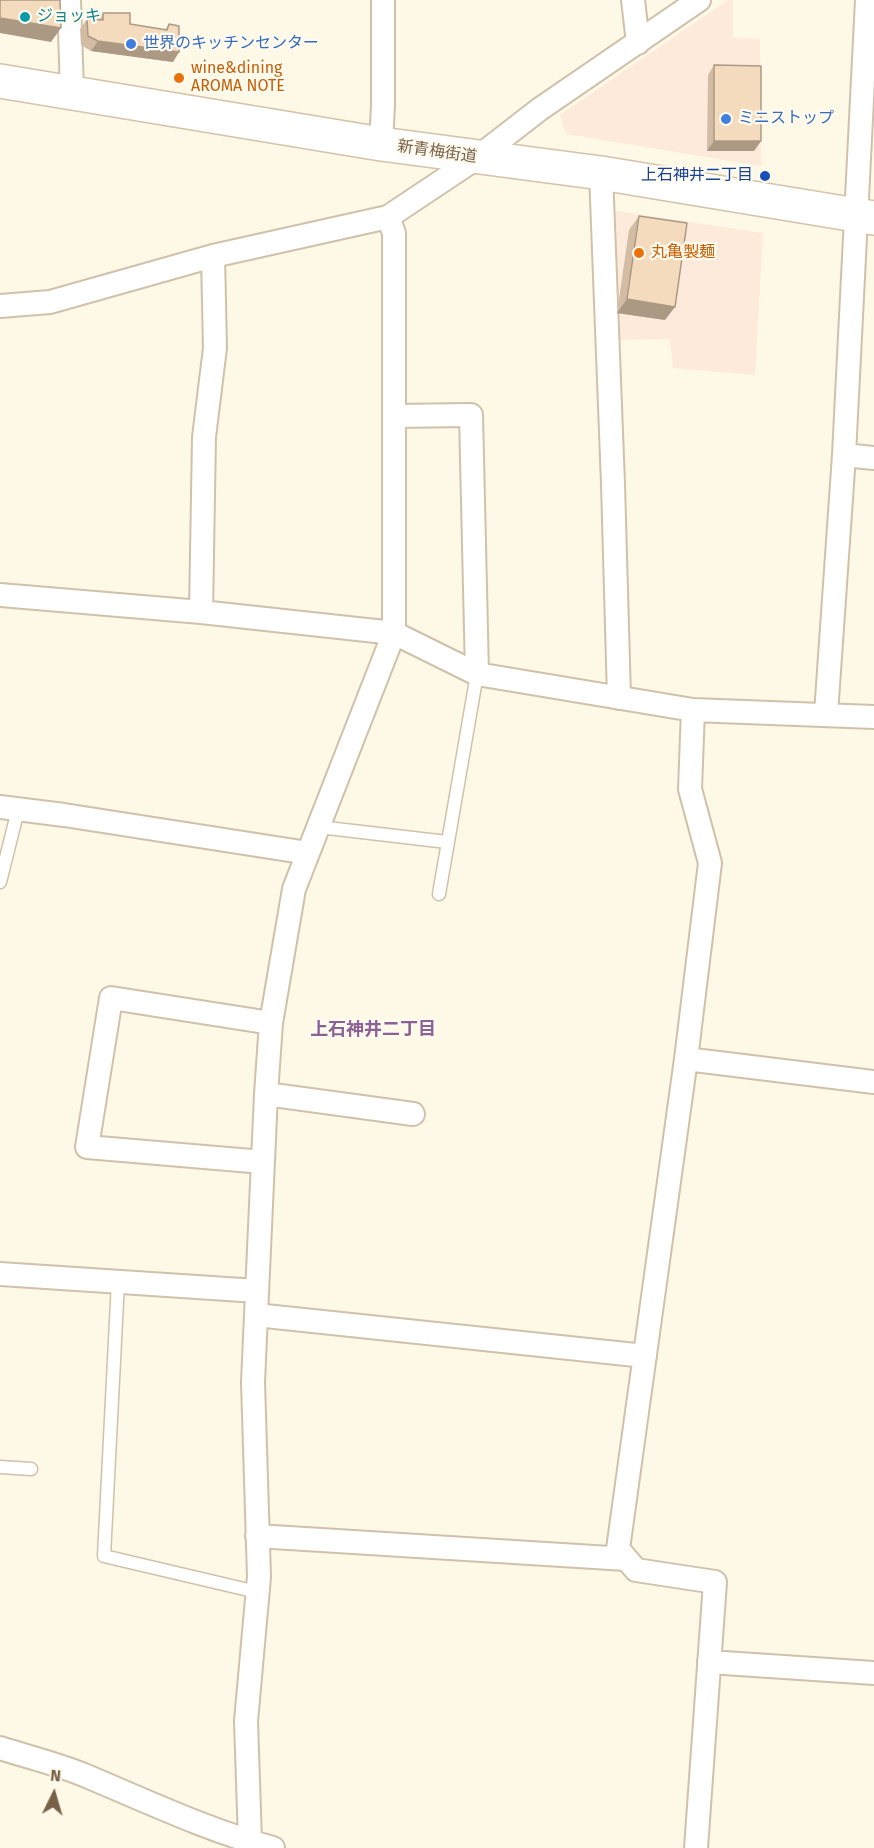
<!DOCTYPE html>
<meta charset="utf-8">
<style>
body{margin:0}
#map{position:relative;width:874px;height:1848px;overflow:hidden;background:#fef8e7;font-family:"Fira Sans",sans-serif}
canvas{display:block}
.north{position:absolute;left:24px;top:1764px;width:60px;height:60px;-webkit-text-stroke:4px #fffbee;paint-order:stroke;rotate:5deg;font-size:16px;font-weight:700;line-height:24px;text-align:center;color:#796149}
.north::after{content:'';display:block;margin:auto;width:21px;height:27px;background:#796149;clip-path:polygon(50% 0,100% 100%,50% 72%,0 100%)}
</style>
<div id="map">
<canvas width="874" height="1848"></canvas>
<div class="north">N</div>
</div>
<script>
const context = document.querySelector('canvas').getContext('2d');
context.lineJoin = 'round';
function paint(path, color) {
  context.fillStyle = color;
  context.fill(path, 'evenodd');
}
function strokePath(path, color, width, dash) {
  context.strokeStyle = color;
  context.lineWidth = width;
  context.lineCap = dash ? 'butt' : 'round';
  context.setLineDash(dash || []);
  context.stroke(path);
}
function label(font, color, halo, rows, align = 'center') {
  context.font = font + ' "Fira Sans","Noto Sans JP",sans-serif';
  context.lineWidth = 4.5;
  context.setLineDash([]);
  context.textBaseline = 'middle';
  context.strokeStyle = halo;
  context.fillStyle = color;
  for (const [text, x, y, turn = 0] of rows) {
    context.save();
    context.translate(x, y);
    context.rotate((+turn || 0) * Math.PI / 180);
    context.textAlign = isNaN(turn) ? turn : align;
    if (halo) context.strokeText(text, 0, 0);
    context.fillText(text, 0, 0);
    context.restore();
  }
}
paint(new Path2D(`
 M728,0H733V38L760,39L761,166L566,134L560,115Z
 M610,210L763,233L755,375L673,368L670,339L613,340Z`), '#feeada');
const lane = new Path2D(`
 M319,827L447,842
 M0,882L18,810
 M439,894L477,674
 M118,1282L104,1556L257,1592
 M0,1467L31,1469`);
const street = new Path2D(`
 M69,0L72,92
 M633,0L638,43
 M381,144L383,105V0
 M601,173L613,484L619,698
 M0,306L50,302L213,256L388,217L478,157L540,109L699,0
 M394,416L471,415L477,674
 M844,455L874,458
 M0,595L201,612L394,633L477,674L693,710L874,717
 M201,612L204,437L215,348L213,256
 M693,710L690,789L710,863L686,1059L618,1549L636,1570L715,1582L696,1848
 M826,714L844,455L867,0
 M0,807L64,815L308,853
 M686,1059L874,1082
 M266,1094L413,1114
 M263,1162L87,1147L111,998L271,1023
 M0,1274L257,1291
 M256,1315L645,1356
 M257,1536L626,1559
 M709,1662L874,1673
 M0,1748C28,1757 57,1764 84,1775C146,1801 207,1830 273,1848
 M250,1842L246,1721L259,1577L253,1382L266,1094L271,1023L294,889L394,633V233L388,217`);
const secondary = new Path2D(`
 M0,81L381,144L601,173L874,218`);
strokePath(lane, '#d0c1ab', 15);
strokePath(street, '#d0c1ab', 26);
strokePath(secondary, '#d4c2a9', 36);
strokePath(lane, '#fff', 12);
strokePath(street, '#fff', 22);
strokePath(secondary, '#fff', 33);
paint(new Path2D(`
 M103,13L130,24L165,30L169,24L179,52L173,62L91,51L81,45L80,29L87,19L98,20Z
 M714,65L761,141L754,151H707L708,75Z
 M639,216L665,320L617,313L629,230Z`), '#d3bca3');
paint(new Path2D(`
 M0,18L61,28L51,42L0,33Z
 M98,41L179,52L173,62L91,51Z
 M714,141H761L754,151H707Z
 M627,299L675,307L665,320L617,313Z`), '#ac9984');
const building = new Path2D(`
 M0,0H60L61,28L0,18Z
 M103,13H130V24L167,30L169,24L179,26V52L98,41L88,36L87,19L103,20Z
 M714,65L761,66V141H714Z
 M639,216L687,223L675,307L627,299Z`);
paint(building, '#f5dbbd');
strokePath(building, '#ac9984', 1.5);
for (const [x, y, r, color] of [
 [25,17,6,"#0f9aa8"],
 [131,44,6,"#3f7fe0"],
 [179,78,6,"#e8710a"],
 [726,119,6,"#3f7fe0"],
 [765,176,6,"#1a4fb4"],
 [639,253,6,"#e8710a"]
]) {
  const dot = new Path2D();
  dot.arc(x, y, r, 0, 2 * Math.PI);
  context.fillStyle = color;
  context.fill(dot);
  strokePath(dot, '#fffbee', 2);
}
label('16px', '#0d838f', '#fffbee', [
 ["ジョッキ",37,17]
], 'left');
label('16px', '#366cbe', '#fffbee', [
 ["世界のキッチンセンター",143,44],
 ["ミニストップ",738,119]
], 'left');
label('16px', '#c56008', '#fffbee', [
 ["wine&dining",191,69],
 ["AROMA NOTE",191,87],
 ["丸亀製麺",651,253]
], 'left');
label('16px', '#796149', '#fffbee', [
 ["新青梅街道",437,152,8]
]);
label('16px', '#164399', '#fffbee', [
 ["上石神井二丁目",753,176]
], 'right');
label('bold 18px', '#8c6196', '#fffbee', [
 ["上石神井二丁目",373,1030]
]);
</script>
